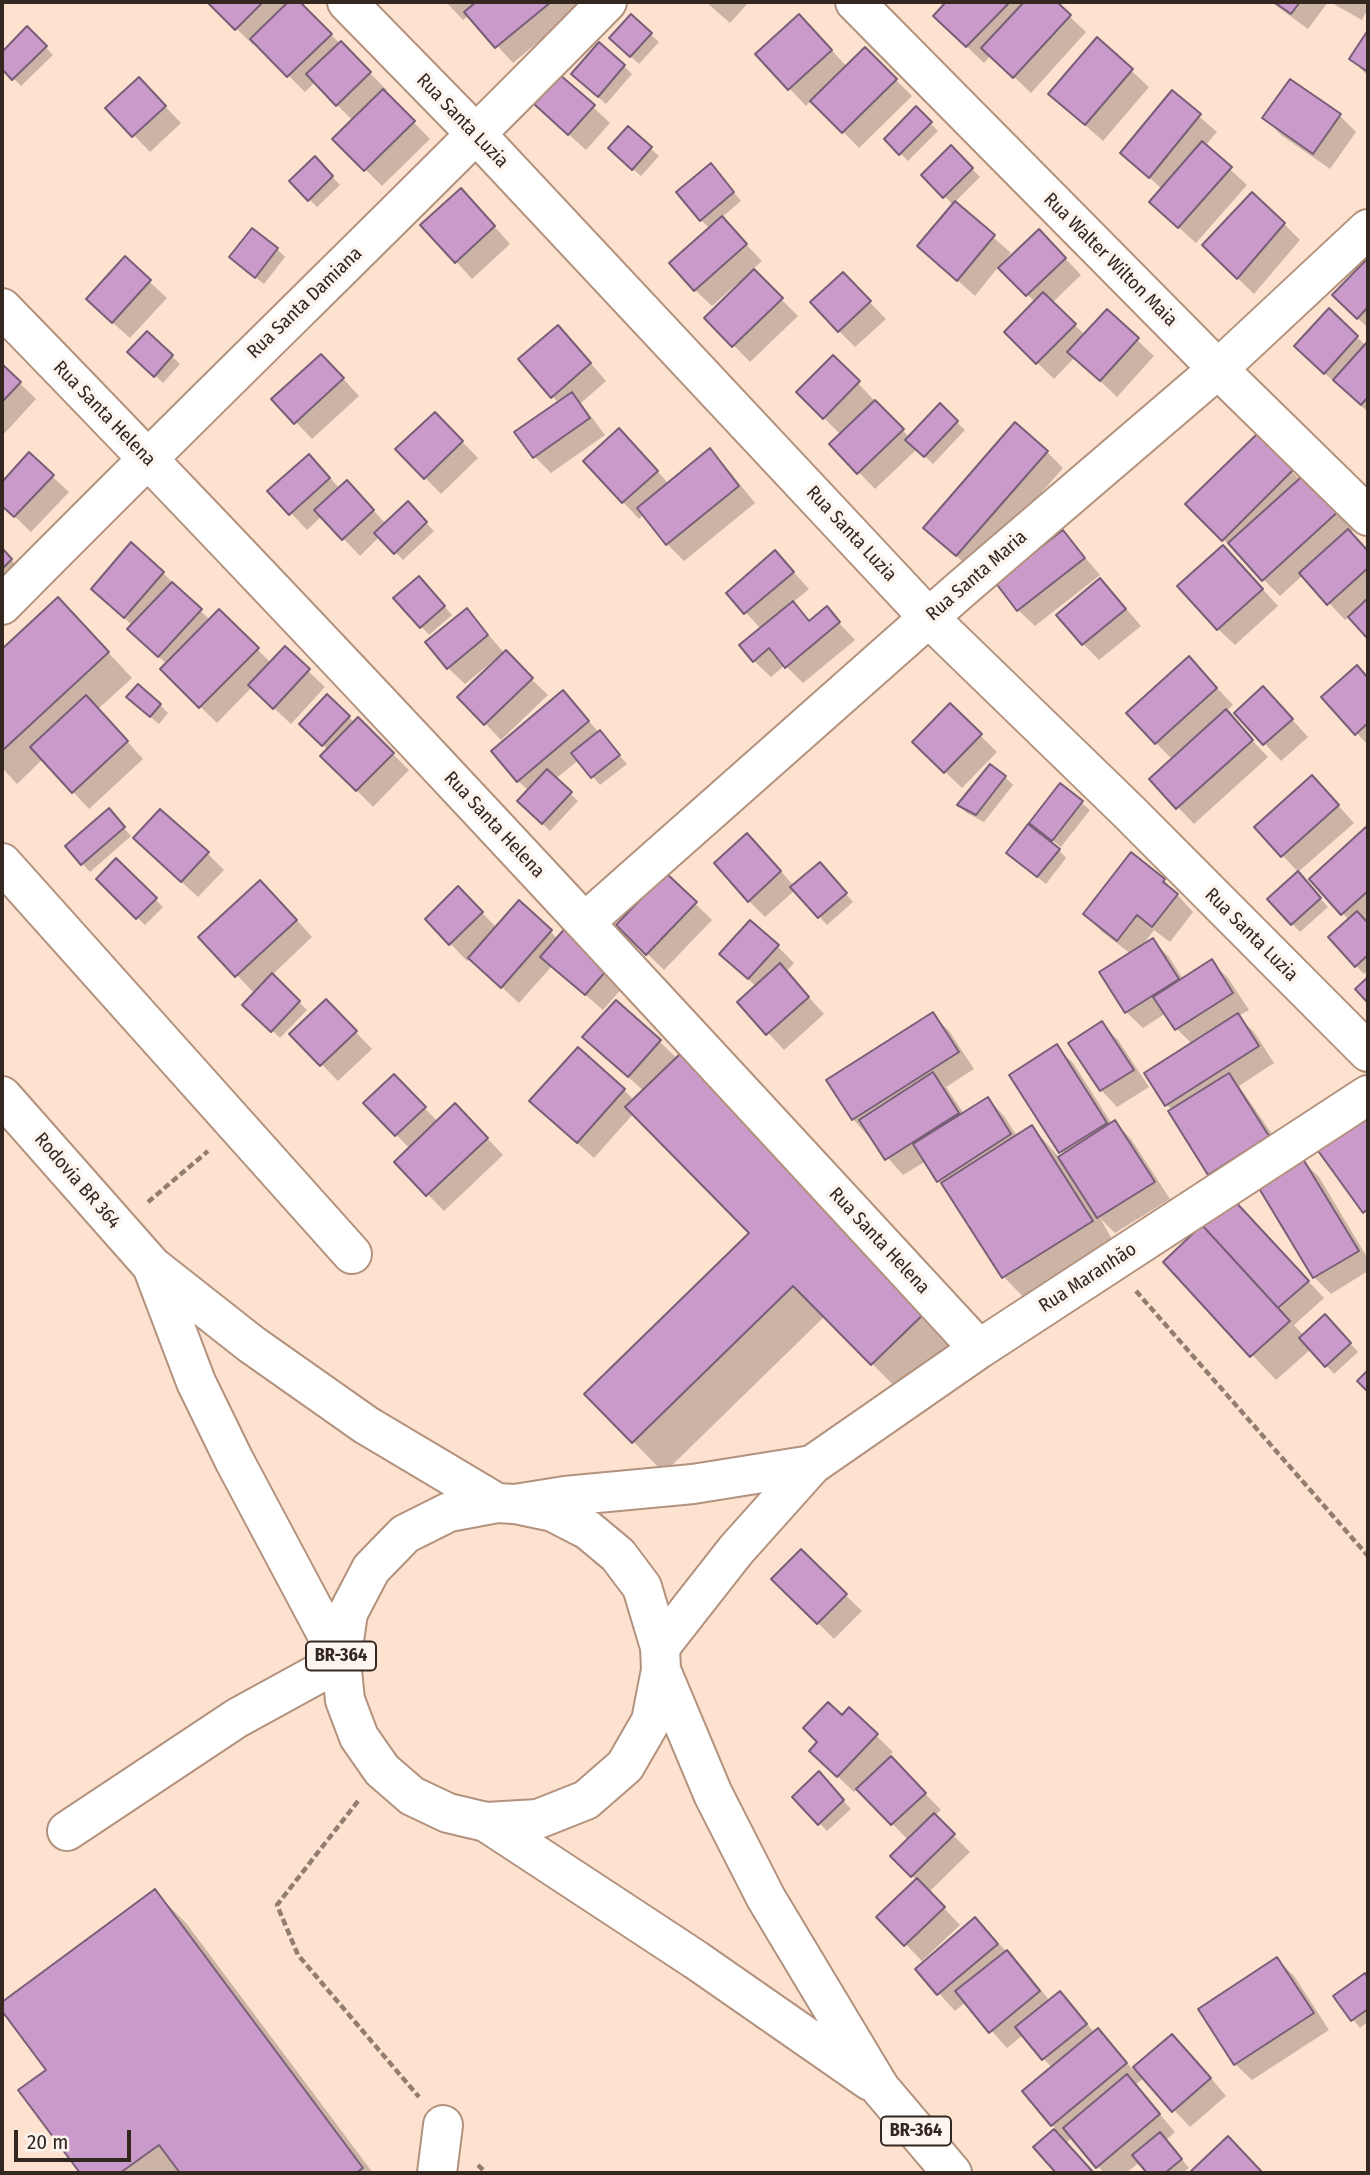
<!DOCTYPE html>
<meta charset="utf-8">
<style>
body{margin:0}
#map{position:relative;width:1370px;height:2175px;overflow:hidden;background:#fee2d0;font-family:"Fira Sans Condensed",sans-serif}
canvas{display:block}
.frame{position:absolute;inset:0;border:4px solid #34271f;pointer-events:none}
.scale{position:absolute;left:14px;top:2130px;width:117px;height:32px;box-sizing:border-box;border:4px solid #34271f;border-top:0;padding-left:9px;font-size:21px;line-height:24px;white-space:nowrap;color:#34271f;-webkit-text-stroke:5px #fbf4ef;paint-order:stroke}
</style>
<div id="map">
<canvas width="1370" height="2175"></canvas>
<div class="frame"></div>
<div class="scale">20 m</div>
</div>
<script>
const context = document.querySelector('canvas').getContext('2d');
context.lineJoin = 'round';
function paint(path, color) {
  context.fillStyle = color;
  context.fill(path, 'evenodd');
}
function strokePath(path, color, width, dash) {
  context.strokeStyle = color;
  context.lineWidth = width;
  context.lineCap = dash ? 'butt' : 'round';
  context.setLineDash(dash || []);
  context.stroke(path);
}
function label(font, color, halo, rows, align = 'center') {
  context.font = font + ' "Fira Sans Condensed",sans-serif';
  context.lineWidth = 7;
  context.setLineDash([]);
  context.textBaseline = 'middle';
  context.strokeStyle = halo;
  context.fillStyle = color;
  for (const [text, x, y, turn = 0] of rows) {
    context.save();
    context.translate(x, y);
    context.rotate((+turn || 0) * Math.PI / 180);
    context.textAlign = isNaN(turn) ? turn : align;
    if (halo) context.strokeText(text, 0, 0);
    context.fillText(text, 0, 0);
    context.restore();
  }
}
paint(new Path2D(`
 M210,2H298L387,90L384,92L430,139L382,186L335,139L353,121L315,82L305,92L255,42L253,45Z
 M446,2H573L579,8L513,63L469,15L463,20Z
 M706,2H749L730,23Z
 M948,2H1054L1086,32L1031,93L991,55L984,63L935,16Z
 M1271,2H1328L1308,29Z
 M1330,2H1368V8L1362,20Z
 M631,16L659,42L639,64L619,46Z
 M27,28L53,55L21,86L2,67V54Z
 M815,32L847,67L865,49L912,96L859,148L812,100L806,106L757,54Z
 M1368,33V76L1351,59Z
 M1097,39L1149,87L1103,141L1050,94Z
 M624,66L632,74L606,104L581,82Z
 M1172,93L1217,132L1205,146L1247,185L1196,243L1168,218L1162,189L1122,153Z
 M155,96L181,123L150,152L108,108Z
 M593,107L610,123L586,150L553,120Z
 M916,109L938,131L908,161L886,139Z
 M1339,115L1356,132L1330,169L1281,135L1265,118Z
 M628,128L659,156L641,176L618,156Z
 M951,148L980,177L954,203L1011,253L1002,263L1004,265L1039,231L1081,275L1052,303L1085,335L1107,312L1154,356L1117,397L1075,357L1054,379L1006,332L1035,302L999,266L975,296L919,246L953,205L924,175Z
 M315,158L340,185L317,207L291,181Z
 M719,174L741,201L721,218L762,261L752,270L798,316L750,362L707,318L741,284L739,282L712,306L695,290L710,229L701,220Z
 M477,207L510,244L472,279L423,225Z
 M1284,224L1300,240L1254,294L1204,245Z
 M277,249L285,257L264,284L239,265Z
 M125,259L167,298L130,338L105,316Z
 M1368,261V328L1334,295Z
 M843,275L886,319L855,347L839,331Z
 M147,333L180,364L163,383L130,352Z
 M1357,337L1366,346L1368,343V412L1313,363Z
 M574,344L606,381L581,403L605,435L551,473L535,457L517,432L559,403L553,397Z
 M833,357L910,438L940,406L965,430L933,464L917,449L875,489L831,444L841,435L798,392Z
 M2,366L36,399L2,436Z
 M337,372L359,396L312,439L274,399Z
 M435,414L478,458L441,494L398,450Z
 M1257,436L1300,480L1357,526L1350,533L1368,552V637L1350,616L1345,620L1303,575L1280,596L1188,504Z
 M635,447L669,484L710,451L726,467L755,503L684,561L667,544L644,514L639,519L623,502Z
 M1047,452L1063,468L973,571L925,528Z
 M29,455L69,492L31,532L2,504V484Z
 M325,472L340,489L363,499L386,524L408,504L434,531L403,560L380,536L360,556L322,516L307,530L291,513Z
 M1063,532L1100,575L1035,626L1018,610L997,583Z
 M2,549L27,577L2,601Z
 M775,552L809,589L792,603L810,622L826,609L855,640L803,683L785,665L771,677L754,661L761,629L728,593Z
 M1240,564L1278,606L1235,645L1218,629Z
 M163,573L210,620L219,611L271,663L285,649L325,687L291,724L252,687L217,723L162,669L167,664L146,646L133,626L93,589Z
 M427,586L452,615L429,635L396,598Z
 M1116,597L1141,626L1099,660L1083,644Z
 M58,599L132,678L98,709L143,759L89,809L43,759L17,784L2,768V651Z
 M467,610L505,654L548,695L501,740L460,697L501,658L499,656L465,684L448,668Z
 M1189,658L1233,705L1225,712L1268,757L1194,824L1151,779L1173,760L1156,743Z
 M1356,667L1368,679V745L1323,697Z
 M563,692L627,764L600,785L579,760L555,779L578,801L550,831L519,801L529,791L518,781Z
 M327,696L355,723L358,720L409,770L373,807L323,756L328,750L301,724Z
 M136,705H160L168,713L159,724Z
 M950,705L997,752L962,788L914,742Z
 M1279,705L1308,737L1281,761L1236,713Z
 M1005,777L1013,785L984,822L967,813L959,805Z
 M1060,785L1090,810L1061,847L1039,830Z
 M1328,794L1354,823L1298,872L1256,827Z
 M116,819L131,836L90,872L67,846Z
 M1367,828L1368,970L1364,974L1330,938L1349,920L1311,879Z
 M1059,850L1066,858L1046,884L1016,860Z
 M763,851L794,886L827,872L853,902L827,925L795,890L765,917L749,901Z
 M207,853L224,870L198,897L152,855Z
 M1131,855L1164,880L1193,912L1170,942L1154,930L1142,946L1152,940L1169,957L1183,979L1211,962L1228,978L1249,1010L1238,1016L1254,1032L1274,1063L1239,1086L1285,1153L1226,1190L1210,1173L1172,1110L1167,1105L1192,1044L1176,1028L1166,1013L1143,1028L1126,1012L1131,954L1101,931L1085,914Z
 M116,860L163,907L145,925L98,879Z
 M666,875L712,920L664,970L618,925Z
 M1305,881L1328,907L1300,932L1269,899Z
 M458,888L497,928L520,903L558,939L628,981L603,1010L552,966L519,1003L470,958L467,961L427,919Z
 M277,898L312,937L272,975L307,1010L280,1038L245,1004L255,994L201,937Z
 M778,947L794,963L786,972L824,1014L784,1050L740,1002L757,987L738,970Z
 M326,1001L372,1049L338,1081L292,1034Z
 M933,1015L949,1031L974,1069L946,1087L964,1114L988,1099L1004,1116L1017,1136L1032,1127L1060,1158L1064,1155L1012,1075L1056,1047L1073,1063L1112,1124L1115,1123L1131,1139L1170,1199L1115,1233L1100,1218L1116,1246L1028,1302L1004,1277L949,1191L938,1181L926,1161L903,1175L853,1119Z
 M1102,1024L1118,1040L1149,1087L1117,1107L1101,1090Z
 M659,1041L963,1338L904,1396L825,1316L664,1473L587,1394L751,1233L634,1113L594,1158L548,1117L624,1090L634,1100L644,1091L601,1053Z
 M394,1076L438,1122H472L503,1155L444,1211L396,1162L410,1149L366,1103Z
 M1368,1114V1215L1319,1148Z
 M1303,1161L1319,1177L1368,1259V1271L1331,1294L1315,1278Z
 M1165,1262L1279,1309L1309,1282L1324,1298L1294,1325L1304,1336L1333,1324L1358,1352L1334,1374L1311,1349L1276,1380Z
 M801,1552L862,1611L834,1639L774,1579Z
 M850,1710L893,1752L889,1756L941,1810L934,1816L970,1852L929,1892L960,1925L922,1961L879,1917L917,1881L893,1856L908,1840L858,1788L854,1792L811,1751Z
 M826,1782L851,1809L827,1831L794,1797Z
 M154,1891L186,1923L373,2173H82L20,2091L48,2070L2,2008V2004Z
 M975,1920L1023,1968L1050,2001L1060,1993L1095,2033L1098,2030L1114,2047L1133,2070L1172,2036L1189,2052L1226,2096L1190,2127L1144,2078L1135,2085L1175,2132L1166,2140L1189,2168L1182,2173H1149L1140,2162L1126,2173H1104L1073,2137L1066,2143L1093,2173H1059L1035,2147L1056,2129L1052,2125V2068L1023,2035L1007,2048L966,2002L955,2011L917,1969Z
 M1277,1959L1294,1976L1329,2030L1252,2080L1235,2064Z
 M1365,1976L1368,1979V2022L1360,2028L1335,1997Z`), '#0003');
const building = new Path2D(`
 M207,2H263L235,30Z
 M288,2H300L332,34L287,77L250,39Z
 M476,2H551L495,48L464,12Z
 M946,2H1010L966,47L933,16Z
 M1024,2H1057L1071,15L1013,78L981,48Z
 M1274,2H1300L1291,14Z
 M631,14L652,33L630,57L609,38Z
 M799,14L832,50L788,90L755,54Z
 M27,26L47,46L12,80L2,69V52Z
 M1368,30V72L1349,59Z
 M1097,37L1133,69L1085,125L1048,94Z
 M341,41L371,72L336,106L306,74Z
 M599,42L625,65L598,97L571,74Z
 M865,47L897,79L842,133L810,101Z
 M560,75L595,105L568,135L534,104Z
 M139,77L166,106L132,137L105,108Z
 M1290,79L1341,114L1313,154L1262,118Z
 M383,89L415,121L364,171L332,139Z
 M1172,90L1201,114L1149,178L1120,153Z
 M916,106L932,122L899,155L884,139Z
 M628,126L652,147L632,170L608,148Z
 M1202,141L1232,167L1178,228L1149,202Z
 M951,145L973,168L943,198L921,175Z
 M315,156L333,176L308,201L289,181Z
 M711,163L734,192L700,221L676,192Z
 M461,188L495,226L455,263L420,225Z
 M1252,192L1285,223L1237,279L1202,245Z
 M955,201L995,235L957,281L917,246Z
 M722,216L747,244L694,291L669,263Z
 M252,228L278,248L255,278L229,257Z
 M1039,229L1066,258L1026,296L998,268Z
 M125,256L151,280L112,323L86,299Z
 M1368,258V307L1357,319L1332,295Z
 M754,269L783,298L732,347L704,318Z
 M843,272L871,301L838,332L810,302Z
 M1043,292L1076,324L1036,364L1004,332Z
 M1329,308L1358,336L1324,374L1294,346Z
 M1107,309L1139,338L1100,381L1067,352Z
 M558,325L591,363L551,398L518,359Z
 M147,331L173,355L154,377L127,352Z
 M1368,341V397L1361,405L1333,380Z
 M321,354L344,378L294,424L271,399Z
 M833,355L860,381L823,419L796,392Z
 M2,364L21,382L2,402Z
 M572,392L590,418L533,458L514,432Z
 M875,400L904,429L857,474L829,444Z
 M940,403L958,421L924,457L905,440Z
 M435,412L463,441L424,479L395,449Z
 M1015,422L1048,451L956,556L923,528Z
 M619,428L658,471L622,503L583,461Z
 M1257,434L1293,470L1222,541L1185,504Z
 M710,448L739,486L666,545L637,508Z
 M29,452L54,475L14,517L2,506V482Z
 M309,454L330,478L289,515L267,491Z
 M1308,471L1342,508L1262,581L1228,543Z
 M347,480L374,510L342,540L314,510Z
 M408,501L427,522L394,554L374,533Z
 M1348,529L1368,551V568L1327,605L1299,573Z
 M1063,530L1085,558L1017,611L995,582Z
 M131,542L164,572L124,618L91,589Z
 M1223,545L1263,589L1217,630L1177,586Z
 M2,548L12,559L2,569Z
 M775,550L794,572L744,614L726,593Z
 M419,576L445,606L420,628L393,598Z
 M1100,578L1126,609L1082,645L1056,615Z
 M172,582L202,609L158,657L127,629Z
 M58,597L109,652L2,751V649Z
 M1368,598V639L1348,617Z
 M793,601L809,621L827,606L840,622L785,668L769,648L753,662L739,645Z
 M467,608L488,635L447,669L425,642Z
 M219,609L259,648L199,708L160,669Z
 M285,646L310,669L273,709L248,685Z
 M506,650L533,678L484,725L457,697Z
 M1189,656L1217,688L1155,744L1126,713Z
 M1357,665L1368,678V723L1355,735L1321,697Z
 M138,684L161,704L150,717L126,697Z
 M1263,686L1293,719L1263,745L1234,713Z
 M563,690L589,721L517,782L491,751Z
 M327,694L350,716L322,746L299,724Z
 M86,695L128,741L72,793L30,747Z
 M950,703L982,734L944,773L912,742Z
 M1226,709L1253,740L1176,809L1149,779Z
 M358,717L394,753L356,791L320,756Z
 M600,730L620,755L591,778L571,753Z
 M990,764L1006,776L976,815L957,805Z
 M547,769L572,792L542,824L517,801Z
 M1312,775L1339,805L1281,857L1254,827Z
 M1060,783L1083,801L1052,841L1029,823Z
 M109,808L125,827L81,865L65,846Z
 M160,809L209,852L181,882L133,838Z
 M1028,824L1060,849L1037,877L1006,853Z
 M1367,826L1368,891L1341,915L1309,879Z
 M747,833L781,871L748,902L714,863Z
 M1131,852L1165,879L1163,882L1178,894L1152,927L1137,915L1117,941L1083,914Z
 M116,858L157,898L136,919L96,879Z
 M820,862L847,893L818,918L790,887Z
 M1298,871L1321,898L1291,925L1267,899Z
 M666,873L697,902L646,955L616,925Z
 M260,880L297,920L235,977L198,937Z
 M458,886L483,912L449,945L425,919Z
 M519,900L552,930L501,988L468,958Z
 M1357,911L1368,923V955L1355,967L1328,937Z
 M750,920L779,945L748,979L719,954Z
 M568,925L613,963L585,995L540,957Z
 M1153,938L1179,979L1125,1013L1099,972Z
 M1212,959L1233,993L1175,1030L1153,997Z
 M780,963L809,997L766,1035L737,1002Z
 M272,973L300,1001L271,1032L242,1005Z
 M1368,977V1003L1355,989Z
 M326,999L357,1031L320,1066L289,1034Z
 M616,1000L661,1040L628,1077L582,1037Z
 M933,1012L959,1052L852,1120L826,1080Z
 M1238,1013L1259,1046L1165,1106L1144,1073Z
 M1102,1021L1134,1070L1100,1091L1068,1043Z
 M1057,1044L1107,1123L1059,1153L1009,1075Z
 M578,1047L625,1089L577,1143L529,1101Z
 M683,1051L932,1306L871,1365L793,1286L632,1443L584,1394L749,1233L625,1107Z
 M933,1072L959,1113L885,1160L859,1120Z
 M1229,1073L1269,1136L1208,1175L1168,1111Z
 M394,1074L426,1107L395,1136L363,1103Z
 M988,1097L1011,1134L937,1182L913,1144Z
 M455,1103L488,1138L426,1196L394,1162Z
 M1368,1112V1209L1363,1213L1316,1148Z
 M1115,1120L1155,1182L1097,1218L1058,1157Z
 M1032,1125L1093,1221L1002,1278L941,1183Z
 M1303,1159L1359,1251L1313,1278L1257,1185Z
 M1232,1198L1309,1281L1278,1308L1202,1225Z
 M1202,1225L1290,1321L1250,1357L1163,1262Z
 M1325,1314L1351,1343L1325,1367L1299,1338Z
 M1368,1370V1392L1357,1381Z
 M801,1549L847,1594L817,1624L771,1579Z
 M828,1702L842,1715L849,1707L878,1734L837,1777L809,1751L817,1742L803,1728Z
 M891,1756L926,1793L891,1825L856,1789Z
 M819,1771L844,1800L818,1825L792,1797Z
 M934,1813L955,1834L911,1877L890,1856Z
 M917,1878L945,1907L904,1946L876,1917Z
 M155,1889L363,2168L356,2173H180L159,2145L120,2173H80L18,2090L46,2070L2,2011V2002Z
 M975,1917L998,1944L937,1995L915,1969Z
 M1007,1950L1040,1991L989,2033L955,1991Z
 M1277,1957L1314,2013L1234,2065L1198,2009Z
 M1365,1973L1368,1978V2009L1351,2021L1333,1996Z
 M1060,1991L1087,2024L1042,2060L1015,2027Z
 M1098,2028L1127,2063L1051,2126L1022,2091Z
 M1172,2034L1211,2078L1172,2112L1133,2067Z
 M1127,2074L1160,2114L1096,2168L1063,2128Z
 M1054,2129L1093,2172L1092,2173H1056L1033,2147Z
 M1160,2132L1182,2159L1165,2173H1147L1132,2155Z
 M1228,2136L1261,2171L1259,2173H1189Z`);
paint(building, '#ca9aca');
strokePath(building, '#785e77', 2);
const minor = new Path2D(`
 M347,2L477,135L929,618L1129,812L1368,1052
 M855,2L1218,369L1368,516
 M2,308C334,649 656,999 979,1349
 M2,605C202,402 408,205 607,2
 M2,863L352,1254
 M585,922L960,590L1218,369L1368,229
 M515,1504L565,1496L693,1484L812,1465
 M660,1647L736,1550L812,1465L979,1349L1368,1095
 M67,1831L237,1718L341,1661
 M437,2173L443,2125`);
const major = new Path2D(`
 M2,1096L152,1266L251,1344L366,1425L497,1503
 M152,1266L196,1382L234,1460L341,1661
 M661,1670L651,1721L625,1766L586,1800L538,1819L486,1822L448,1813L412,1796L382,1770L359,1737L345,1700L341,1661L348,1613L371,1569L405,1534L449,1512L497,1503L515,1504L553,1512L588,1530L618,1555L642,1587L660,1647L661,1670L713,1794L766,1898L880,2088L952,2173
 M486,1822L696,1960L870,2081`);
strokePath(minor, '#b3927d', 42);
strokePath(major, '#b3927d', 42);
strokePath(new Path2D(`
 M148,1202L208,1151
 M1136,1291L1368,1556
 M358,1801L277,1905L298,1955L419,2097
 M478,2165L486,2173`), '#927e71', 4.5, [7, 3.5]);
strokePath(minor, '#fff', 38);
strokePath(major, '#fff', 38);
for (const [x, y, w] of [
 [341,1656,70],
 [916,2131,70]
]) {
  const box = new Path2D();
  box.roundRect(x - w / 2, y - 14.5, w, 29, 5);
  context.fillStyle = '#fbf4ef';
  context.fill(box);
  strokePath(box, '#34271f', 2);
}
label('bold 18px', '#34271f', null, [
 ["BR-364",341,1656],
 ["BR-364",916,2131]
]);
label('19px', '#34271f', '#fbf4ef', [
 ["Rua Santa Luzia",462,121,46],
 ["Rua Walter Wilton Maia",1110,260,45],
 ["Rua Santa Damiana",305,303,-44],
 ["Rua Santa Helena",104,414,46],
 ["Rua Santa Luzia",851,534,47],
 ["Rua Santa Maria",977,576,-41],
 ["Rua Santa Helena",494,825,47],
 ["Rua Santa Luzia",1251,935,45],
 ["Rodovia BR 364",77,1181,49],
 ["Rua Santa Helena",879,1241,47],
 ["Rua Maranhão",1088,1278,-33]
]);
</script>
